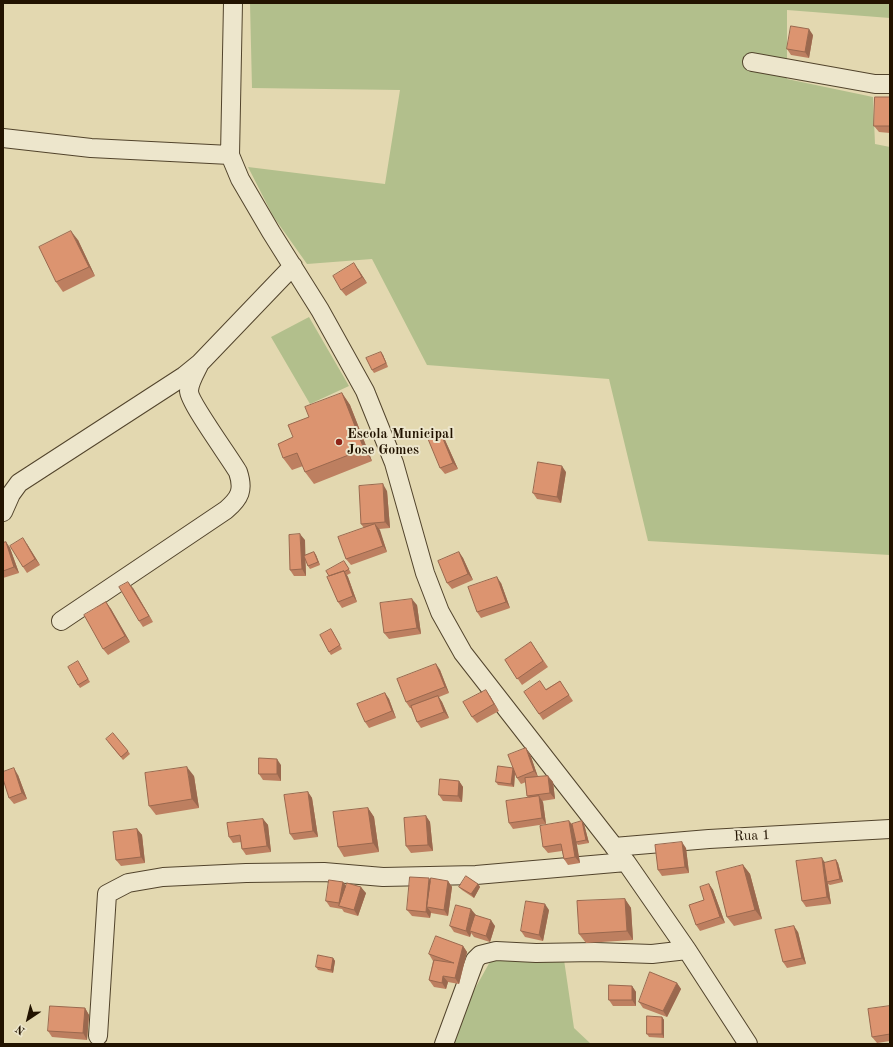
<!DOCTYPE html>
<style>
body{margin:0}
#map{position:relative;width:893px;height:1047px;overflow:hidden;background:#e3d8b0;font-family:"Old Standard TT",serif}
canvas{display:block}
.frame{position:absolute;inset:0;border:4px solid #221300;pointer-events:none}
.north{position:absolute;left:8px;top:999px;width:40px;height:40px;-webkit-text-stroke:3px #ede6cc;paint-order:stroke;rotate:215deg;font-size:11px;font-weight:700;line-height:16px;text-align:center;color:#221300}
.north::after{content:'';display:block;margin:auto;width:14px;height:18px;background:#221300;clip-path:polygon(50% 0,100% 100%,50% 72%,0 100%)}
</style>
<div id="map">
<canvas width="893" height="1047"></canvas>
<div class="frame"></div>
<div class="north">N</div>
</div>
<script>
const context = document.querySelector('canvas').getContext('2d');
context.lineJoin = 'round';
function paint(path, color) {
  context.fillStyle = color;
  context.fill(path, 'evenodd');
}
function strokePath(path, color, width, dash) {
  context.strokeStyle = color;
  context.lineWidth = width;
  context.lineCap = dash ? 'butt' : 'round';
  context.setLineDash(dash || []);
  context.stroke(path);
}
function label(font, color, halo, rows, align = 'center') {
  context.font = font + ' "Old Standard TT",serif';
  context.lineWidth = 4;
  context.setLineDash([]);
  context.textBaseline = 'middle';
  context.strokeStyle = halo;
  context.fillStyle = color;
  for (const [text, x, y, turn = 0] of rows) {
    context.save();
    context.translate(x, y);
    context.rotate((+turn || 0) * Math.PI / 180);
    context.textAlign = isNaN(turn) ? turn : align;
    if (halo) context.strokeText(text, 0, 0);
    context.fillText(text, 0, 0);
    context.restore();
  }
}
paint(new Path2D(`
 M250,3H890V18L787,10V79L873,97L875,144L890,147V555L648,541L609,379L427,365L372,259L307,264L273,216L248,167L385,184L400,90L252,88Z
 M309,317L349,386L310,404L271,337Z
 M496,951L563,953L574,1028L591,1044H444Z`), '#b2bf8c');
const street = new Path2D(`
 M233,3L230,155L240,179L271,232L320,310L365,391L394,463L425,573L440,612L463,653L626,862L687,950L748,1044
 M752,62L875,84H890
 M3,138L91,148L230,155
 M3,512L11,494L19,483L184,376L200,363L293,266
 M61,621L226,510C240,498 244,490 238,472C230,458 189,402 189,391C189,383 195,373 199,365
 M614,847L709,839L890,829
 M98,1036L107,894L128,883L163,877L246,873L324,872L383,877L476,875L626,862
 M444,1044L475,960L480,955L496,951L536,953L595,952L652,954L687,950`);
strokePath(street, '#52442c', 20);
strokePath(street, '#ede6cc', 18);
paint(new Path2D(`
 M813,35L809,58L791,55L787,49Z
 M890,97V133L879,132L874,126Z
 M78,240L95,276L63,292L56,282Z
 M358,269L367,283L346,296L341,290Z
 M381,352L383,355L388,367L374,373L372,370Z
 M342,393L350,405L372,461L314,484L305,472L303,466L292,470L283,458L309,417Z
 M445,440L458,469L445,474L440,468Z
 M566,472L561,503L537,499L533,493Z
 M387,491L390,528L379,529L387,552L351,565L346,559L364,528L361,524Z
 M305,540V555L314,552L316,555L320,565L310,569L308,566L305,559L306,576H294L290,570Z
 M6,542L10,548L19,573L3,578V543Z
 M27,544L40,565L27,573L23,567Z
 M459,552L463,558L473,580L452,589L447,583Z
 M346,564L351,573L347,575L348,577L357,602L342,608L338,602L329,576Z
 M501,583L510,608L481,618L477,612Z
 M133,588L153,622L143,627L139,621Z
 M106,602L111,609L130,642L108,655L103,649Z
 M417,605L421,634L389,639L384,633Z
 M333,632L342,649L331,655L329,652Z
 M531,642L548,667L522,685L505,660Z
 M80,664L90,682L80,688L78,685Z
 M436,664L440,670L449,693L439,697L442,702L449,718L421,728L417,722L411,708H410L406,702Z
 M560,681L573,701L543,720L539,714L546,689Z
 M385,693L389,699L396,718L369,728L365,722Z
 M490,696L499,711L477,723L472,717Z
 M108,742L128,751L130,754L123,760Z
 M530,754L538,777L548,776L553,782L555,799L542,801L543,802L546,824L513,829L509,823L529,798L527,796L526,782L521,784L517,778L515,774L514,787L498,785L496,782Z
 M281,765V781L263,780L259,774Z
 M18,775L27,799L14,804L9,798Z
 M194,776L199,808L156,815L149,806Z
 M459,781L463,787L462,802L443,801L439,795Z
 M308,792L312,798L318,837L294,840L290,834Z
 M368,808L374,817L379,852L344,857L338,847Z
 M426,816L430,822L433,851L411,853L406,846Z
 M263,819L268,825L271,852L246,855L242,849L241,842L233,843L229,837Z
 M569,821L572,824H584L589,843L578,845L576,843L580,863L568,865L564,859L562,851L548,853L543,847Z
 M137,829L142,835L145,863L121,866L116,860Z
 M686,848L689,873L662,876L658,870Z
 M836,860L838,863L843,882L830,885L828,884L831,904L806,907L802,901L825,863Z
 M743,865L750,874L762,919L734,926L727,917Z
 M431,881H448L452,887L448,916L431,913V912L430,918L412,916L407,910Z
 M343,882L346,886L366,893L358,916L344,912L342,909L330,907L326,901Z
 M478,884L480,887L474,898L462,890L459,887Z
 M709,884L713,890L725,923L700,931L696,925Z
 M625,899L631,908L633,940L586,943L579,934Z
 M549,910L543,941L525,937L521,931Z
 M475,915L495,926L490,942L474,937L471,933L470,937L454,932L450,926Z
 M798,932L806,964L787,968L783,962Z
 M463,946L467,952L459,984L448,982L446,989L434,987L429,980L433,961L429,954Z
 M333,958L335,961L333,973L318,970L316,967Z
 M677,983L681,989L667,1017L643,1008L639,1002Z
 M632,986L636,992V1006H613L609,1000Z
 M890,1006V1041L877,1043L872,1037Z
 M85,1008L89,1015L87,1040L52,1037L48,1031Z
 M662,1017L664,1020V1038L649,1037L647,1034Z`), '#bd7f60');
paint(new Path2D(`
 M809,29L813,35L809,58L805,52Z
 M71,231L78,240L95,276L89,267Z
 M354,263L358,269L367,283L362,277Z
 M381,352L383,355L388,367L386,363Z
 M342,393L350,405L372,461L364,449Z
 M441,434L445,440L458,469L453,463Z
 M562,466L566,472L561,503L557,497Z
 M383,484L387,491L390,528L385,522Z
 M375,524L380,530L387,552L383,546Z
 M300,534L305,540L306,576L302,569Z
 M23,538L27,544L40,565L35,559Z
 M6,542L10,548L19,573L14,567Z
 M314,552L316,555L320,565L318,562Z
 M459,552L463,558L473,580L468,574Z
 M344,571L348,577L357,602L353,596Z
 M497,577L501,583L510,608L506,602Z
 M128,582L133,588L153,622L149,616Z
 M412,599L417,605L421,634L417,628Z
 M106,602L111,609L130,642L125,636Z
 M436,664L440,670L449,693L445,687Z
 M486,690L490,696L499,711L494,704Z
 M385,693L389,699L396,718L392,711Z
 M438,696L442,702L449,718L444,712Z
 M526,748L530,754L538,777L534,771Z
 M277,759L281,765V781L277,774Z
 M187,767L194,776L199,808L192,799Z
 M14,768L18,775L27,799L22,793Z
 M513,768L515,771L514,787L511,784Z
 M548,776L553,782L555,799L550,793Z
 M459,781L463,787L462,802L458,796Z
 M308,792L312,798L318,837L313,831Z
 M539,796L543,802L546,824L542,818Z
 M368,808L374,817L379,852L373,843Z
 M426,816L430,822L433,851L428,845Z
 M263,819L268,825L271,852L267,846Z
 M569,821L574,827L580,863L575,857Z
 M582,821L584,824L589,843L586,840Z
 M137,829L142,835L145,863L141,857Z
 M682,842L686,848L689,873L685,867Z
 M822,858L826,864L827,882L828,884L831,904L827,897Z
 M836,860L838,863L843,882L840,879Z
 M743,865L750,874L762,919L755,910Z
 M429,878L433,885L427,907L431,912L430,918L426,912Z
 M448,881L452,887L448,916L444,910Z
 M343,882L348,889L342,906L339,903Z
 M478,884L480,887L474,898L471,894Z
 M709,884L713,890L725,923L720,917Z
 M361,887L366,893L358,916L354,910Z
 M625,899L631,908L633,940L627,931Z
 M545,904L549,910L543,941L539,935Z
 M471,909L476,915L470,931L471,933L470,937L466,931Z
 M491,920L495,926L490,942L486,936Z
 M794,926L798,932L806,964L802,958Z
 M463,946L467,952L459,984L455,978Z
 M333,958L335,961L333,973L331,970Z
 M443,976L448,982L446,989L442,983Z
 M677,983L681,989L667,1017L663,1011Z
 M632,986L636,992V1006L632,1000Z
 M85,1008L89,1015L87,1040L83,1033Z
 M662,1017L664,1020V1038L662,1034Z`), '#9a684e');
const building = new Path2D(`
 M791,26L809,29L805,52L787,49Z
 M875,97H890V126H874Z
 M71,231L89,267L56,282L39,247Z
 M354,263L362,277L341,290L333,276Z
 M381,352L386,363L372,370L366,358Z
 M342,393L364,449L305,472L297,453L283,458L278,444L293,437L288,425L309,417L305,407Z
 M441,434L453,463L440,468L428,439Z
 M538,462L562,466L557,497L533,493Z
 M383,484L385,522L361,524L359,486Z
 M375,524L383,546L346,559L338,537Z
 M300,534L302,569L290,570L289,535Z
 M23,538L35,559L23,567L10,546Z
 M6,542L14,567L3,571V543Z
 M314,552L318,562L308,566L304,556Z
 M459,552L468,574L447,583L438,561Z
 M344,561L349,569L344,572V571L329,576L326,571Z
 M344,571L353,596L338,602L327,577Z
 M497,577L506,602L477,612L468,587Z
 M128,582L149,616L139,621L119,587Z
 M412,599L417,628L384,633L380,603Z
 M106,602L125,636L103,649L84,615Z
 M331,629L340,645L329,652L320,635Z
 M531,642L543,661L517,679L505,660Z
 M78,661L88,679L78,685L68,667Z
 M436,664L445,687L406,702L397,679Z
 M540,681L546,690L560,681L569,695L539,714L524,692Z
 M486,690L494,704L472,717L463,702Z
 M385,693L392,711L365,722L357,704Z
 M438,696L444,712L417,722L411,706Z
 M113,733L128,751L121,757L106,739Z
 M526,748L534,771L517,778L508,755Z
 M259,758L277,759V774H259Z
 M498,766L513,768L511,784L496,782Z
 M187,767L192,799L149,806L145,773Z
 M14,768L22,793L9,798L3,779V772Z
 M548,776L550,793L527,796L525,778Z
 M440,779L459,781L458,796L439,795Z
 M308,792L313,831L290,834L284,795Z
 M539,796L542,818L509,823L506,801Z
 M368,808L373,843L338,847L333,812Z
 M426,816L428,845L406,846L404,818Z
 M263,819L267,846L242,849L240,835L229,837L227,823Z
 M569,821L575,857L564,859L561,844L543,847L540,826Z
 M582,821L586,840L576,842L572,824Z
 M137,829L141,857L116,860L113,832Z
 M682,842L685,867L658,870L655,845Z
 M822,858L827,897L802,901L796,861Z
 M836,860L840,879L827,882L824,863Z
 M743,865L755,910L727,917L716,872Z
 M466,876L478,884L471,894L459,887Z
 M410,877L429,878L426,912L407,910Z
 M431,878L448,881L444,910L427,907Z
 M329,880L343,882L339,903L326,901Z
 M347,883L361,887L354,910L339,906Z
 M709,884L720,917L696,925L689,905L704,900L700,887Z
 M625,899L627,931L579,934L577,901Z
 M526,901L545,904L539,935L521,931Z
 M456,905L471,909L466,931L450,926Z
 M475,915L491,920L486,936L470,931Z
 M794,926L802,958L783,962L775,930Z
 M436,936L463,946L455,978L443,976L442,983L429,980L434,960L454,963L429,954Z
 M318,955L333,958L331,970L316,967Z
 M650,972L677,983L663,1011L639,1002Z
 M609,985L632,986V1000H609Z
 M50,1006L85,1008L83,1033L48,1031Z
 M890,1006V1034L872,1037L868,1009Z
 M647,1016L662,1017V1034H647Z`);
paint(building, '#dc9470');
strokePath(building, '#9a684e', 1);
for (const [x, y, r, color] of [
 [339,442,4,"#8f2418"]
]) {
  const dot = new Path2D();
  dot.arc(x, y, r, 0, 2 * Math.PI);
  context.fillStyle = color;
  context.fill(dot);
  strokePath(dot, '#ede6cc', 1.5);
}
label('bold 14px', '#221300', '#ede6cc', [
 ["Escola Municipal",347,434],
 ["Jose Gomes",347,450]
], 'left');
label('14px', '#221300', '#ede6cc', [
 ["Rua 1",752,836,-3]
]);
</script>
